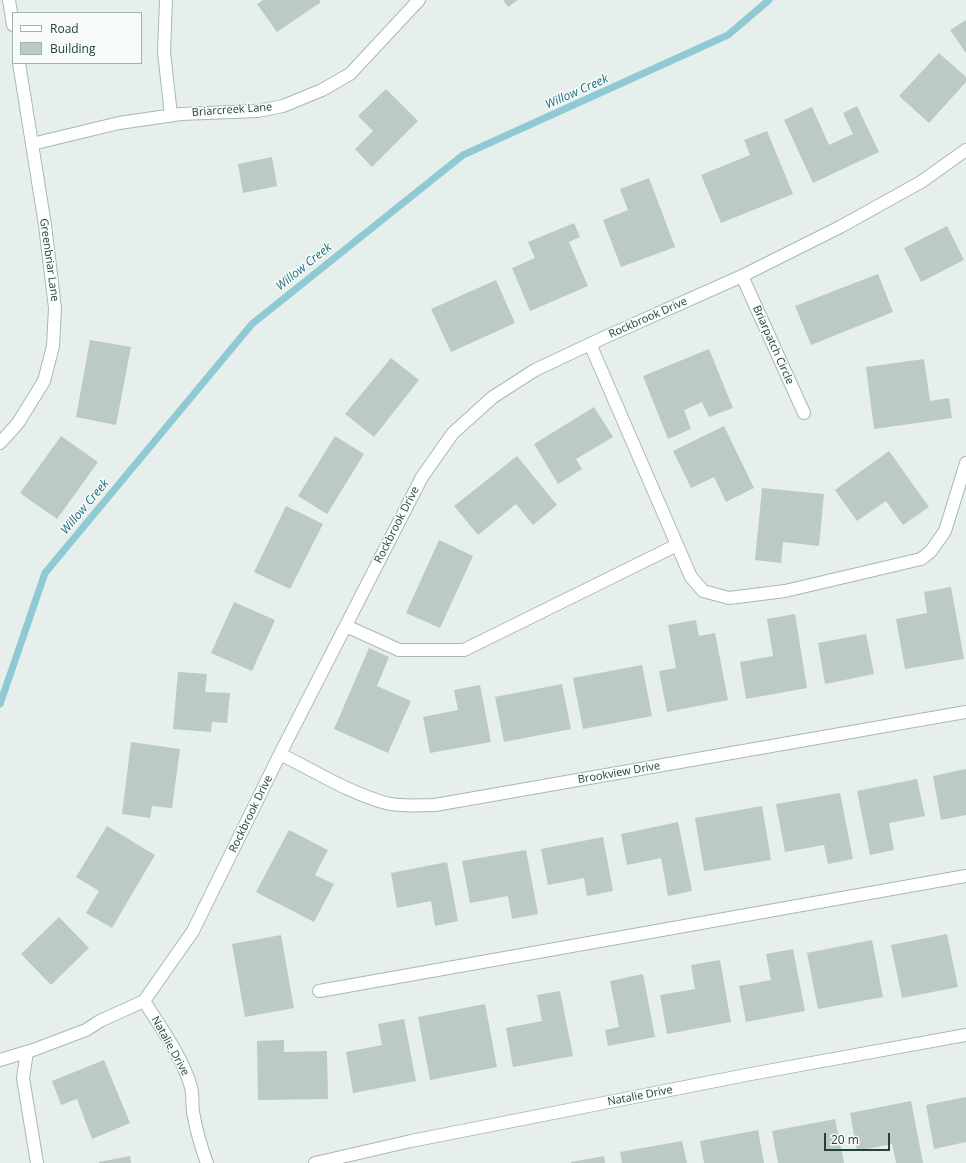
<!DOCTYPE html>
<style>
body{margin:0}
#map{position:relative;width:966px;height:1163px;overflow:hidden;background:#e6efeb;font-family:"Open Sans",sans-serif}
canvas{display:block}
.legend{position:absolute;left:12px;top:12px;width:130px;height:52px;box-sizing:border-box;background:#f7fbf9;border:1px solid #a3b1ad;margin:0;padding:5px 7px;list-style:none;font-size:12px;color:#24423a}
.legend li{display:flex;align-items:center;gap:8px;height:20px}
.legend b{width:20px;border:1px solid #a3b1ad}
.scale{position:absolute;left:824px;top:1133px;width:66px;height:18px;box-sizing:border-box;border:2px solid #24423a;border-top:0;padding-left:5px;font-size:12px;line-height:14px;white-space:nowrap;color:#24423a;-webkit-text-stroke:3px #f7fbf9;paint-order:stroke}
</style>
<div id="map">
<canvas width="966" height="1163"></canvas>
<ul class="legend">
<li><b style="height:5px;background:#fff"></b>Road</li>
<li><b style="height:11px;background:#bbcac4"></b>Building</li>
</ul>
<div class="scale">20 m</div>
</div>
<script>
const context = document.querySelector('canvas').getContext('2d');
context.lineJoin = 'round';
function strokePath(path, color, width, dash) {
  context.strokeStyle = color;
  context.lineWidth = width;
  context.lineCap = dash ? 'butt' : 'round';
  context.setLineDash(dash || []);
  context.stroke(path);
}
function paint(path, color) {
  context.fillStyle = color;
  context.fill(path, 'evenodd');
}
function label(font, color, halo, rows, align = 'center') {
  context.font = font + ' "Open Sans",sans-serif';
  context.lineWidth = 3;
  context.setLineDash([]);
  context.textBaseline = 'middle';
  context.strokeStyle = halo;
  context.fillStyle = color;
  for (const [text, x, y, turn = 0] of rows) {
    context.save();
    context.translate(x, y);
    context.rotate((+turn || 0) * Math.PI / 180);
    context.textAlign = isNaN(turn) ? turn : align;
    if (halo) context.strokeText(text, 0, 0);
    context.fillText(text, 0, 0);
    context.restore();
  }
}
strokePath(new Path2D(`
 M0,704L45,573L252,324L463,155L728,35L769,0`), '#8ec9d4', 7);
paint(new Path2D(`
 M263,0H319L321,2L277,32L257,4Z
 M503,0H518L508,7Z
 M966,20V53L950,30Z
 M939,53L966,77V82L929,123L899,96Z
 M386,89L418,121L372,167L355,149L373,131L358,116Z
 M857,106L879,152L813,183L784,120L812,107L829,145L853,134L843,113Z
 M767,131L793,194L721,223L701,175L750,155L744,140Z
 M272,157L277,186L243,193L238,164Z
 M649,178L675,247L621,267L603,220L628,210L620,189Z
 M574,223L580,237L569,242L588,286L530,311L512,268L535,258L528,242Z
 M947,226L964,260L921,282L904,248Z
 M878,274L893,312L811,345L795,306Z
 M496,280L515,323L451,352L431,309Z
 M90,340L131,347L116,425L76,417Z
 M709,349L733,408L709,417L702,402L684,410L691,429L668,439L643,376Z
 M391,358L419,380L374,437L345,414Z
 M924,359L930,401L949,398L952,418L874,429L866,367Z
 M594,407L613,437L576,459L582,469L558,484L534,444Z
 M724,426L754,488L726,502L714,477L691,488L673,451Z
 M61,436L98,462L57,519L20,493Z
 M335,436L364,454L327,514L298,496Z
 M889,451L929,507L903,525L886,501L857,521L835,490Z
 M517,456L557,505L533,525L516,504L478,535L454,506Z
 M762,488L824,494L819,546L783,542L781,563L755,560Z
 M286,506L323,524L290,589L254,572Z
 M439,540L473,556L440,628L406,613Z
 M951,587L964,659L905,669L896,619L927,613L924,592Z
 M234,602L275,620L252,671L211,653Z
 M795,614L807,688L746,699L740,662L773,656L767,619Z
 M696,620L699,636L715,633L728,700L667,712L659,671L676,668L668,625Z
 M866,634L874,674L825,684L818,643Z
 M369,648L389,657L377,686L411,701L388,753L334,729Z
 M642,665L652,716L583,729L573,678Z
 M178,672L207,674L205,692L230,693L227,723L212,722L211,732L173,729Z
 M562,684L571,729L504,742L495,697Z
 M480,685L491,742L430,753L423,717L458,710L454,690Z
 M131,742L180,749L172,808L152,806L150,818L122,814Z
 M966,769V815L941,820L933,776Z
 M917,779L925,816L889,823L894,850L870,855L857,791Z
 M840,793L853,859L828,864L824,845L785,852L776,804Z
 M762,806L771,860L704,871L695,818Z
 M678,822L692,891L668,896L661,858L627,865L621,834Z
 M107,826L155,855L112,928L86,913L99,891L76,877Z
 M289,830L328,850L315,875L334,884L314,922L256,892Z
 M603,837L613,891L587,896L584,878L548,885L541,849Z
 M526,850L538,914L512,919L508,896L470,903L462,861Z
 M447,862L458,921L435,926L431,901L397,908L391,873Z
 M59,917L89,948L51,985L21,954Z
 M947,934L958,987L902,998L891,945Z
 M281,935L294,1008L245,1017L232,944Z
 M872,940L883,997L818,1009L807,953Z
 M793,949L805,1011L746,1022L739,986L771,980L766,954Z
 M720,960L731,1022L667,1034L660,995L695,989L691,965Z
 M643,974L655,1037L608,1046L605,1030L619,1027L610,981Z
 M560,991L573,1056L513,1067L506,1028L542,1021L537,995Z
 M485,1004L497,1067L430,1080L418,1017Z
 M404,1019L416,1081L353,1093L346,1052L382,1045L378,1024Z
 M284,1040V1052L327,1051L328,1099L258,1100L257,1041Z
 M104,1060L130,1123L92,1139L77,1099L61,1105L52,1081Z
 M966,1097V1142L934,1149L926,1105Z
 M911,1101L923,1163H896L892,1144L857,1151L850,1113Z
 M835,1119L844,1163H778L772,1131Z
 M758,1130L764,1163H704L700,1141Z
 M682,1141L687,1163H622L620,1152Z
 M130,1156L131,1163H99V1162Z
 M604,1156L605,1163H571V1162Z`), '#bbcac4');
const minor = new Path2D(`
 M9,0L13,25
 M166,0L164,52L171,115
 M32,144L119,123L181,114L258,111L283,106L322,90L350,74L419,0
 M742,276L804,413
 M590,344L691,577L703,591L729,598L785,591L921,559L931,551L945,531L966,463
 M0,443L18,423L44,381L53,346L55,308L45,225L19,63
 M346,626L399,650H464L677,545
 M280,754C315,771 349,793 386,803C402,807 419,805 435,805L966,712
 M319,991L966,876
 M144,1001C161,1028 182,1056 191,1087C193,1095 192,1104 193,1112C196,1129 201,1147 207,1163
 M27,1052L23,1078L37,1163
 M0,1060L33,1050L86,1030L100,1021L144,1001L193,931L280,754L422,477L453,433L493,397L535,370L603,338L742,276L840,227L921,182L966,150
 M315,1163L411,1141L751,1074L966,1035`);
strokePath(minor, '#a8b8b2', 14);
strokePath(minor, '#fff', 12);
label('11px', '#24423a', '#f7fbf9', [
 ["Briarcreek Lane",232,110,-4],
 ["Greenbriar Lane",49,260,82],
 ["Rockbrook Drive",648,318,-24],
 ["Briarpatch Circle",773,345,66],
 ["Rockbrook Drive",397,525,-63],
 ["Brookview Drive",619,773,-10],
 ["Rockbrook Drive",251,814,-64],
 ["Natalie Drive",170,1046,61],
 ["Natalie Drive",640,1096,-11]
]);
label('italic 12px', '#1c6f80', '#f7fbf9', [
 ["Willow Creek",577,92,-24],
 ["Willow Creek",304,267,-39],
 ["Willow Creek",85,507,-50]
]);
</script>
